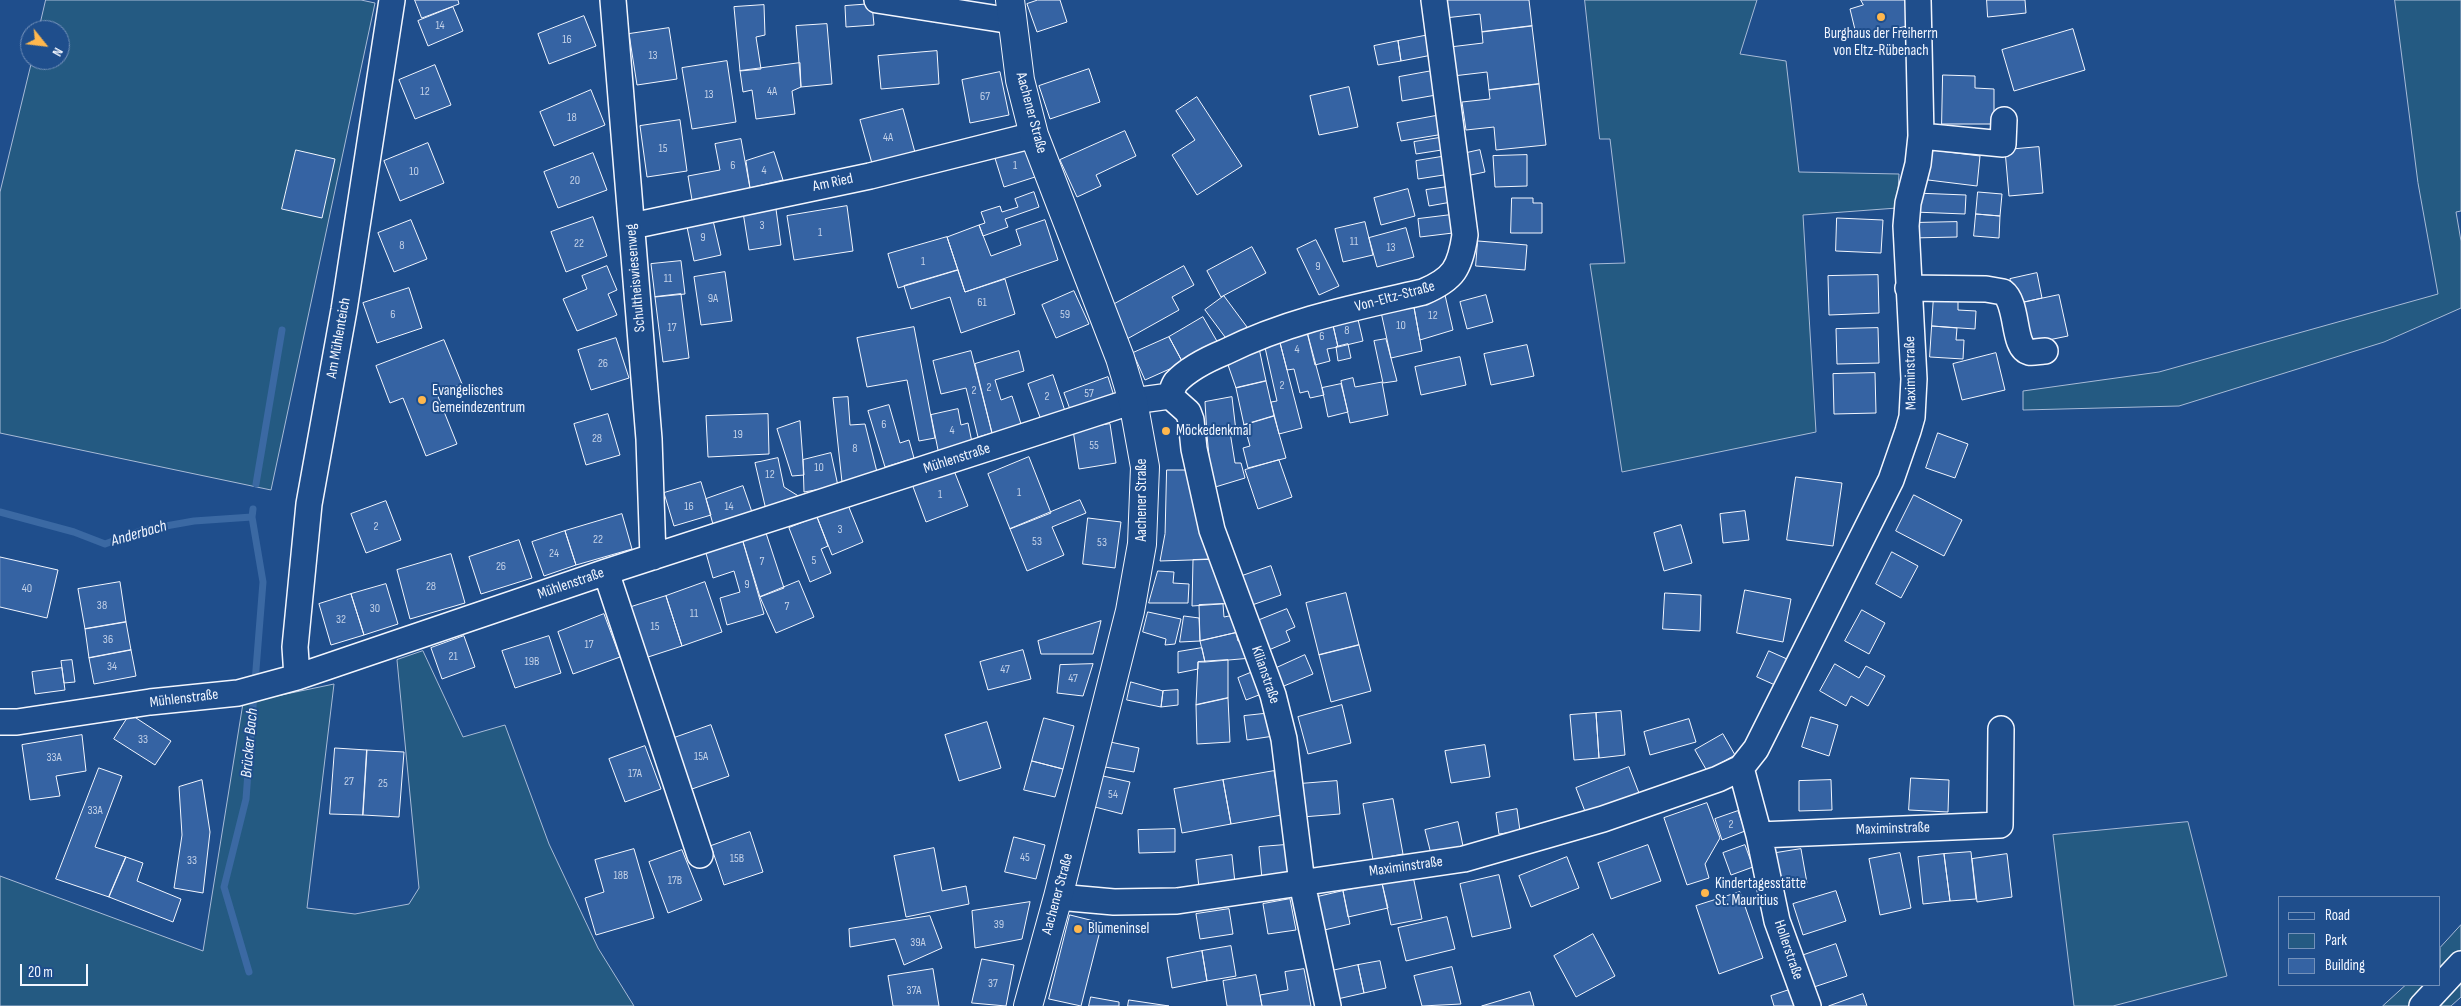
<!DOCTYPE html>
<meta charset="utf-8">
<style>
body{margin:0}
#map{position:relative;width:2461px;height:1006px;overflow:hidden;background:#1f4e8c;font-family:"Sofia Sans Condensed",sans-serif}
canvas{display:block}
.legend{position:absolute;left:2278px;top:896px;width:162px;height:90px;box-sizing:border-box;background:#1f4e8c;border:1px solid #7391ba;margin:0;padding:6px 9px;list-style:none;font-size:15px;color:#f2f6ff}
.legend li{display:flex;align-items:center;gap:10px;height:25px}
.legend b{width:25px;border:1px solid #7391ba}
.north{position:absolute;left:20px;top:20px;width:50px;height:50px;box-sizing:border-box;background:#1f4e8c;border:1px solid #7391ba;border-radius:50%;rotate:119deg;font-size:14px;font-weight:700;line-height:20px;text-align:center;color:#f2f6ff}
.north::after{content:'';display:block;margin:auto;width:18px;height:22px;background:#ffb74d;clip-path:polygon(50% 0,100% 100%,50% 72%,0 100%)}
.scale{position:absolute;left:20px;top:964px;width:68px;height:22px;box-sizing:border-box;border:2px solid #f2f6ff;border-top:0;padding-left:6px;font-size:15px;line-height:18px;white-space:nowrap;color:#f2f6ff;-webkit-text-stroke:4px #1f4e8c;paint-order:stroke}
</style>
<div id="map">
<canvas width="2461" height="1006"></canvas>
<ul class="legend">
<li><b style="height:6px;background:#1f4e8c"></b>Road</li>
<li><b style="height:14px;background:#245a82"></b>Park</li>
<li><b style="height:14px;background:#3563a3"></b>Building</li>
</ul>
<div class="north">N</div>
<div class="scale">20 m</div>
</div>
<script>
const context = document.querySelector('canvas').getContext('2d');
context.lineJoin = 'round';
function paint(path, color) {
  context.fillStyle = color;
  context.fill(path, 'evenodd');
}
function strokePath(path, color, width, dash) {
  context.strokeStyle = color;
  context.lineWidth = width;
  context.lineCap = dash ? 'butt' : 'round';
  context.setLineDash(dash || []);
  context.stroke(path);
}
function label(font, color, halo, rows, align = 'center') {
  context.font = font + ' "Sofia Sans Condensed",sans-serif';
  context.lineWidth = 4;
  context.setLineDash([]);
  context.textBaseline = 'middle';
  context.strokeStyle = halo;
  context.fillStyle = color;
  for (const [text, x, y, turn = 0] of rows) {
    context.save();
    context.translate(x, y);
    context.rotate((+turn || 0) * Math.PI / 180);
    context.textAlign = isNaN(turn) ? turn : align;
    if (halo) context.strokeText(text, 0, 0);
    context.fillText(text, 0, 0);
    context.restore();
  }
}
const green = new Path2D(`
 M46,0H361L375,3L271,490L0,433V192L32,60H60V30H39Z
 M1585,0H1757L1740,54L1786,61L1799,172L1899,174L1897,208L1803,215L1816,432L1622,472L1590,264L1625,263L1610,139H1600Z
 M2395,0H2461V211L2456,212L2461,241V308L2384,342L2179,406L2023,410V391L2159,372L2438,294L2418,183Z
 M423,651L463,737L505,725L549,844L598,948L634,1006H0V876L203,951L243,703L334,684L307,908L355,914L409,904L419,888L397,660Z
 M2188,822L2227,976L2113,1006H2074L2053,835Z
 M2461,925V950L2440,972V948Z
 M2461,974V997L2451,1006H2433Z
 M2406,985H2427L2408,1006H2383Z`);
paint(green, '#245a82');
strokePath(green, '#a8bbd7', 1);
strokePath(new Path2D(`
 M256,484L282,330
 M253,509L252,517L263,582L255,682
 M0,512L74,532L105,544L143,530L194,521L252,517
 M249,972L224,887L246,799L254,693`), '#3b69a3', 7);
const building = new Path2D(`
 M415,0H458L459,4L422,18Z
 M1038,0H1060L1067,22L1037,32L1027,4Z
 M1443,0H1529L1532,26L1482,32L1480,14L1445,18Z
 M1861,0H1907L1911,25L1857,38L1850,9L1863,5Z
 M1987,0H2025L2026,13L1988,17Z
 M872,4L874,25L846,27L845,6Z
 M764,5L765,35L756,37L761,69L740,71L734,7Z
 M453,7L463,31L428,46L418,21Z
 M584,16L596,46L549,64L538,34Z
 M827,24L832,84L801,87L796,26Z
 M1532,26L1539,84L1489,90L1487,72L1453,76L1450,47L1483,43L1482,32Z
 M669,28L677,79L637,85L629,34Z
 M2073,29L2085,70L2014,91L2002,50Z
 M1429,35L1432,55L1401,61L1398,41Z
 M1398,41L1401,61L1378,65L1374,46Z
 M937,51L939,84L881,89L878,56Z
 M727,61L736,122L692,129L682,68Z
 M800,63L801,87L792,91L795,114L756,119L752,90L743,92L740,71Z
 M435,65L451,105L415,119L399,80Z
 M1089,69L1100,102L1050,119L1039,86Z
 M1432,71L1436,95L1402,101L1399,77Z
 M1000,72L1009,115L970,123L962,80Z
 M1943,75L1975,76V88L1994,89V124H1942Z
 M1539,84L1546,145L1496,150L1494,127L1466,130L1462,102L1490,99L1489,90Z
 M1349,87L1358,127L1319,135L1310,96Z
 M591,90L605,125L554,146L540,112Z
 M1197,97L1242,166L1197,195L1172,155L1195,140L1176,111Z
 M903,109L916,156L873,167L860,120Z
 M1441,115L1444,134L1401,141L1397,123Z
 M680,120L687,171L647,177L640,126Z
 M1125,131L1136,156L1096,175L1101,186L1077,197L1060,160Z
 M1445,137L1448,149L1416,154L1414,142Z
 M741,139L750,188L692,200L688,176L720,170L715,144Z
 M428,143L444,183L400,201L384,161Z
 M1026,145L1035,177L1004,187L994,155Z
 M2039,147L2043,193L2009,196L2005,150Z
 M296,150L335,159L322,218L282,209Z
 M1480,150L1485,172L1466,176L1462,154Z
 M1932,150L1980,156L1977,186L1928,180Z
 M774,152L783,180L750,188L746,161Z
 M593,153L607,190L558,208L544,172Z
 M1527,155V186L1495,187L1493,156Z
 M1447,156L1450,174L1418,179L1416,161Z
 M1454,186L1457,201L1429,206L1426,190Z
 M1408,189L1415,216L1381,225L1374,198Z
 M1034,192L1039,207L1005,219L1008,227L983,236L979,225L985,223L981,212L1000,206L1002,212L1018,207L1015,199Z
 M1978,192L2002,194L2000,216L1976,214Z
 M1915,193L1966,195L1965,214L1914,212Z
 M1512,198H1533V203H1542V233H1511Z
 M775,202L781,245L749,250L742,206Z
 M847,206L853,251L794,260L787,216Z
 M1459,214L1461,232L1420,237L1418,219Z
 M1976,214L2000,216L1999,238L1974,236Z
 M712,216L721,255L694,261L686,222Z
 M593,217L607,256L566,272L551,232Z
 M1837,218L1883,220L1881,253L1836,251Z
 M411,220L427,259L394,272L378,233Z
 M1045,220L1058,260L965,292L947,237L979,225L991,256L1021,245L1016,230Z
 M1365,222L1373,255L1343,262L1335,229Z
 M1957,222V237L1911,238V223Z
 M1406,228L1414,257L1377,267L1369,238Z
 M947,237L958,270L898,288L888,254Z
 M1316,240L1339,286L1319,295L1297,249Z
 M1478,241L1527,245L1525,270L1476,266Z
 M1252,247L1266,273L1221,297L1207,271Z
 M681,261L685,294L655,297L651,264Z
 M607,266L617,290L608,294L617,315L577,331L563,299L587,289L582,276Z
 M1184,266L1194,285L1172,297L1179,310L1127,339L1109,307Z
 M958,270L965,292L1005,279L1015,314L961,333L950,297L911,309L904,286Z
 M725,272L732,321L701,325L694,277Z
 M2037,273L2042,298L2016,304L2010,279Z
 M1878,275L1879,313L1829,315L1828,276Z
 M409,288L422,328L377,343L363,303Z
 M1074,291L1089,324L1056,338L1042,305Z
 M681,294L689,358L663,362L655,297Z
 M1445,295L1453,330L1420,340L1413,302Z
 M1486,295L1493,322L1467,329L1460,302Z
 M1934,295L1958,297V310L1976,311L1975,329L1932,326Z
 M2059,295L2068,336L2024,345L2016,304Z
 M1224,296L1247,327L1228,341L1205,310Z
 M1413,302L1422,351L1391,358L1381,312Z
 M1357,315L1363,341L1338,347L1332,321Z
 M1203,317L1218,343L1183,363L1169,337Z
 M1332,321L1338,347L1327,349L1330,361L1315,365L1306,328Z
 M1932,326L1957,328L1956,340H1964L1963,359L1930,357Z
 M914,327L935,438L919,441L907,380L867,387L857,338Z
 M1306,328L1324,395L1310,398L1308,391L1300,393L1294,369L1287,370L1278,335Z
 M1878,328L1879,363L1837,364L1836,329Z
 M1278,335L1302,428L1279,434L1271,402L1277,401L1264,343Z
 M1169,337L1183,363L1145,380L1133,353Z
 M616,338L629,378L591,390L578,350Z
 M1386,339L1397,381L1383,383L1374,341Z
 M444,340L462,384L437,394L457,444L426,456L403,398L390,403L376,366Z
 M1348,344L1351,358L1338,361L1336,347Z
 M1527,345L1534,376L1491,385L1484,354Z
 M1259,348L1266,381L1236,388L1227,362Z
 M971,351L992,433L978,437L966,388L941,394L933,361Z
 M1019,351L1024,371L995,380L1001,400L1012,396L1022,427L992,433L975,364Z
 M1996,353L2005,390L1962,400L1953,364Z
 M1460,357L1466,385L1421,395L1415,367Z
 M1875,373L1876,413L1834,414L1833,374Z
 M1053,375L1065,411L1041,420L1028,384Z
 M1108,377L1114,396L1071,412L1064,393Z
 M1353,378L1355,387L1382,382L1388,415L1350,423L1341,381Z
 M1266,381L1274,416L1244,425L1236,388Z
 M1341,384L1348,412L1328,417L1322,388Z
 M848,397L850,425L865,424L877,472L842,482L833,398Z
 M1232,397L1236,431L1207,435L1205,402Z
 M889,405L900,443L909,440L914,458L885,467L868,411Z
 M958,409L961,425L968,423L973,447L939,455L931,415Z
 M608,414L620,455L586,465L574,424Z
 M768,414L769,454L708,457L706,416Z
 M1274,416L1286,458L1248,468L1243,448L1250,446L1244,425Z
 M800,421L804,475L792,476L777,429Z
 M1110,424L1116,463L1079,469L1073,430Z
 M1230,432L1235,463H1241L1245,478L1212,488L1207,435Z
 M1938,433L1968,444L1955,478L1926,468Z
 M831,453L838,486L804,492L803,460Z
 M1029,457L1051,513L1010,529L988,474Z
 M778,458L784,487L800,497L766,510L755,463Z
 M1279,460L1292,497L1258,509L1245,470Z
 M953,468L968,506L926,522L912,484Z
 M1167,470H1194L1220,559L1160,561L1165,534Z
 M1796,477L1842,483L1833,546L1787,540Z
 M701,482L711,515L674,526L664,493Z
 M743,486L753,515L714,528L706,499Z
 M1914,495L1962,520L1944,556L1896,531Z
 M1080,500L1086,513L1052,527L1064,555L1027,571L1010,529Z
 M386,501L401,540L366,553L351,514Z
 M848,505L863,542L832,555L817,517Z
 M1745,511L1749,540L1723,543L1720,514Z
 M622,514L632,549L576,565L565,531Z
 M817,517L828,546L821,549L831,573L810,582L789,528Z
 M1088,518L1121,522L1115,568L1083,564Z
 M1681,525L1692,563L1664,571L1654,533Z
 M765,530L784,588L760,597L741,535Z
 M565,531L576,565L544,576L532,542Z
 M741,535L764,614L727,625L720,598L740,592L734,571L713,578L704,546Z
 M519,540L532,578L481,594L469,557Z
 M1892,552L1918,566L1901,598L1876,584Z
 M451,554L465,603L410,619L397,570Z
 M0,557L58,570L47,618L0,607Z
 M1220,559L1235,603L1192,606L1193,560Z
 M1271,566L1281,595L1252,605L1242,576Z
 M1158,571L1174,572L1173,583L1189,584L1188,603H1149Z
 M799,581L814,617L776,633L760,597Z
 M120,582L126,622L85,629L78,589Z
 M705,582L722,632L682,646L666,596Z
 M386,584L398,624L364,635L351,594Z
 M1745,590L1791,599L1783,642L1737,633Z
 M1346,593L1359,645L1319,655L1306,603Z
 M1665,593L1701,595L1700,631L1663,629Z
 M351,594L364,635L331,645L319,604Z
 M666,596L682,646L645,658L628,608Z
 M1223,604L1224,617L1239,614L1242,631L1200,641L1199,605Z
 M1287,609L1295,627L1286,631L1290,641L1264,652L1252,623Z
 M1862,610L1885,623L1869,654L1845,641Z
 M1148,612L1181,619L1175,644L1165,645L1166,639L1143,632Z
 M604,614L620,657L573,674L558,632Z
 M1184,616L1199,618L1200,641L1180,642Z
 M1101,621L1093,654H1041L1038,641Z
 M126,622L131,650L89,658L85,629Z
 M1236,633L1238,641L1247,640L1252,658L1205,662L1200,641Z
 M464,636L475,667L442,679L431,648Z
 M549,636L561,673L515,688L502,651Z
 M1359,645L1371,691L1331,702L1319,655Z
 M1202,648L1205,662H1198V669L1178,673V652Z
 M131,650L136,676L94,684L89,658Z
 M1023,650L1031,679L988,690L980,662Z
 M1769,651L1787,659L1775,685L1757,677Z
 M1305,655L1313,674L1279,688L1272,670Z
 M72,660L75,682L64,683L61,661Z
 M1228,660V698L1196,705L1198,662Z
 M1093,664L1083,696L1057,693L1060,665Z
 M1835,664L1859,678L1866,666L1885,676L1868,706L1851,696L1846,706L1820,691Z
 M62,668L65,690L35,694L32,672Z
 M1255,671L1264,693L1246,700L1238,678Z
 M1131,682L1163,691L1161,707L1127,700Z
 M1178,690V705L1161,707L1163,691Z
 M1228,698L1230,742L1197,744L1196,705Z
 M1342,705L1351,743L1308,754L1298,717Z
 M1621,711L1625,755L1599,758L1596,713Z
 M1272,713L1274,736L1247,740L1244,716Z
 M1596,713L1599,758L1574,760L1570,715Z
 M130,714L171,741L155,765L114,739Z
 M1811,717L1838,725L1829,756L1802,747Z
 M1044,718L1074,726L1063,769L1032,761Z
 M1689,719L1696,742L1650,755L1644,732Z
 M987,722L1001,768L959,781L945,735Z
 M711,725L729,776L692,789L674,738Z
 M1723,734L1735,755L1707,771L1695,750Z
 M82,735L86,771L56,776L60,796L30,800L22,745Z
 M1110,742L1139,748L1134,772L1105,767Z
 M1485,745L1490,777L1451,783L1445,751Z
 M645,746L661,789L625,802L609,759Z
 M335,748L367,750L363,815L330,814Z
 M367,750L404,752L399,817L363,815Z
 M1032,761L1063,769L1055,797L1024,790Z
 M1629,767L1639,793L1586,814L1576,788Z
 M99,768L122,776L95,847L126,857L109,897L56,879Z
 M1274,771L1282,815L1231,824L1223,780Z
 M1103,776L1130,782L1122,814L1095,807Z
 M1911,778L1949,780L1948,812L1909,810Z
 M202,780L210,832L203,893L174,888L182,835L179,787Z
 M1223,780L1231,824L1182,833L1174,789Z
 M1831,780L1832,810L1799,811V781Z
 M1337,781L1340,814L1302,817L1299,784Z
 M1393,799L1403,854L1373,860L1363,804Z
 M1707,803L1720,838L1705,864L1709,878L1687,885L1664,818Z
 M1517,809L1520,831L1499,834L1496,813Z
 M1738,811L1745,831L1722,840L1715,819Z
 M1458,822L1463,846L1431,854L1425,830Z
 M1175,829V852L1139,853L1138,830Z
 M750,832L763,872L724,885L711,846Z
 M1014,837L1045,845L1036,879L1005,872Z
 M1285,845L1288,877L1262,879L1259,847Z
 M1648,845L1661,881L1611,899L1598,863Z
 M1745,845L1753,867L1731,875L1723,853Z
 M934,848L942,891L966,886L969,904L906,917L894,856Z
 M634,849L654,918L596,935L585,898L604,892L595,860Z
 M1801,849L1807,883L1782,888L1776,853Z
 M682,850L702,900L668,913L649,862Z
 M1971,852L1976,899L1950,901L1944,854Z
 M1900,853L1911,908L1880,915L1869,859Z
 M1944,854L1950,901L1923,904L1918,857Z
 M2007,854L2012,897L1977,902L1972,859Z
 M1232,855L1235,883L1199,888L1196,860Z
 M126,857L143,863L137,881L181,899L173,922L109,897Z
 M1567,857L1579,888L1531,907L1519,876Z
 M1499,875L1511,928L1472,937L1460,884Z
 M1413,876L1422,919L1391,925L1382,883Z
 M1382,883L1388,908L1348,917L1343,891Z
 M1343,891L1350,924L1320,931L1313,898Z
 M1836,891L1846,921L1803,935L1793,904Z
 M1740,892L1763,958L1719,974L1696,906Z
 M1290,899L1296,930L1268,934L1263,904Z
 M1030,902L1022,939L975,948L972,911Z
 M1229,909L1233,934L1200,939L1196,914Z
 M1070,915L1102,923L1081,1006L1049,999Z
 M930,916L942,948L904,965L895,939L850,947L849,929Z
 M1447,917L1455,949L1406,961L1398,928Z
 M1593,934L1615,976L1576,997L1554,956Z
 M1836,944L1847,976L1811,988L1801,956Z
 M1231,946L1236,976L1207,981L1202,951Z
 M1202,951L1207,981L1172,988L1167,958Z
 M982,959L1014,965L1006,1006L972,1003Z
 M1380,961L1386,988L1364,993L1358,965Z
 M1358,965L1364,993L1333,1000L1327,972Z
 M1452,967L1461,1004L1422,1006L1414,976Z
 M933,969L939,1006H893L888,976Z
 M1304,969L1311,1006H1262L1260,995L1288,990L1285,972Z
 M1256,975L1262,1006H1227L1223,981Z
 M1789,990L1794,1006H1774L1771,996Z
 M1530,992L1534,1006H1482Z
 M1863,994L1867,1006H1829Z
 M1091,997L1119,1002V1006H1089Z
 M1129,1000L1169,1006H1128Z`);
paint(building, '#3563a3');
strokePath(building, '#f2f6ff', 1);
const minor = new Path2D(`
 M613,0L649,439L653,557
 M877,0L1012,21
 M1921,136L2003,144L2004,120
 M632,226L870,176L1034,135
 M1908,288L1986,289L2003,292C2019,304 2012,348 2029,352C2033,353 2040,351 2045,351
 M1170,396C1172,392 1173,386 1176,382C1189,368 1208,359 1225,352C1290,320 1353,308 1423,292C1454,279 1460,268 1465,235L1434,0
 M606,572L700,855
 M297,677L295,647L309,504L344,310L392,0
 M0,722H17L150,702L238,693L297,677L606,572L1133,401L1170,396L1188,412L1191,420L1194,449L1212,530L1273,695L1284,739L1302,883L1328,1006
 M1741,768L1759,835L2000,825L2001,729
 M1759,835L1777,921L1808,1006
 M1058,897L1114,902L1177,901L1464,859L1603,819L1718,779L1741,768L1756,749L1891,480L1908,431L1912,417L1914,379L1906,226L1908,203L1918,164L1921,136L1918,0
 M2422,1006L2461,964`);
const major = new Path2D(`
 M1010,0L1020,80L1034,135L1120,358L1133,401L1145,467L1142,544L1130,611L1058,897L1028,1006`);
strokePath(minor, '#f2f6ff', 28);
strokePath(major, '#f2f6ff', 30);
strokePath(minor, '#1f4e8c', 25);
strokePath(major, '#1f4e8c', 28);
for (const [x, y, r, color] of [
 [1881,17,5,"#ffb74d"],
 [422,400,5,"#ffb74d"],
 [1166,431,5,"#ffb74d"],
 [1705,893,5,"#ffb74d"],
 [1078,929,5,"#ffb74d"]
]) {
  const dot = new Path2D();
  dot.arc(x, y, r, 0, 2 * Math.PI);
  context.fillStyle = color;
  context.fill(dot);
  strokePath(dot, '#1f4e8c', 2);
}
label('12px', '#c3d1e8', null, [
 ["14",440,26],
 ["16",567,40],
 ["13",653,56],
 ["12",425,92],
 ["4A",772,92],
 ["13",709,95],
 ["67",985,97],
 ["18",572,118],
 ["4A",888,138],
 ["15",663,149],
 ["6",733,166],
 ["1",1015,166],
 ["4",764,171],
 ["10",414,172],
 ["20",575,181],
 ["3",762,226],
 ["1",820,233],
 ["9",703,238],
 ["11",1354,242],
 ["22",579,244],
 ["8",402,246],
 ["13",1391,248],
 ["1",923,262],
 ["9",1318,267],
 ["11",668,279],
 ["9A",713,299],
 ["61",982,303],
 ["6",393,315],
 ["59",1065,315],
 ["12",1433,316],
 ["10",1401,326],
 ["17",672,328],
 ["8",1347,331],
 ["6",1322,337],
 ["4",1297,350],
 ["26",603,364],
 ["2",1282,386],
 ["2",989,388],
 ["2",974,391],
 ["57",1089,394],
 ["2",1047,397],
 ["6",884,425],
 ["4",952,431],
 ["19",738,435],
 ["28",597,439],
 ["55",1094,446],
 ["8",855,449],
 ["10",819,468],
 ["12",770,475],
 ["1",1019,493],
 ["1",940,495],
 ["16",689,507],
 ["14",729,507],
 ["2",376,527],
 ["3",840,530],
 ["22",598,540],
 ["53",1037,542],
 ["53",1102,543],
 ["24",554,554],
 ["5",814,561],
 ["7",762,562],
 ["26",501,567],
 ["9",747,585],
 ["28",431,587],
 ["40",27,589],
 ["38",102,606],
 ["7",787,607],
 ["30",375,609],
 ["11",694,614],
 ["32",341,620],
 ["15",655,627],
 ["36",108,640],
 ["17",589,645],
 ["21",453,657],
 ["19B",532,662],
 ["34",112,667],
 ["47",1005,670],
 ["47",1073,679],
 ["33",143,740],
 ["15A",701,757],
 ["33A",54,758],
 ["17A",635,774],
 ["27",349,782],
 ["25",383,784],
 ["54",1113,795],
 ["33A",95,811],
 ["2",1731,825],
 ["45",1025,858],
 ["15B",737,859],
 ["33",192,861],
 ["18B",621,876],
 ["17B",675,881],
 ["39",999,925],
 ["39A",918,943],
 ["37",993,984],
 ["37A",914,991]
]);
label('15px', '#f2f6ff', '#1f4e8c', [
 ["Burghaus der Freiherrn",1881,34,"center"],
 ["von Eltz-Rübenach",1881,51,"center"],
 ["Evangelisches",432,391],
 ["Gemeindezentrum",432,408],
 ["Möckedenkmal",1176,431],
 ["Kindertagesstätte",1715,884],
 ["St. Mauritius",1715,901],
 ["Blumeninsel",1088,929]
], 'left');
label('15px', '#f2f6ff', '#1f4e8c', [
 ["Aachener Straße",1031,113,75],
 ["Am Ried",833,183,-12],
 ["Schultheiswiesenweg",636,278,-95],
 ["Von-Eltz-Straße",1395,297,-15],
 ["Am Mühlenteich",339,338,-80],
 ["Maximinstraße",1911,373,-91],
 ["Mühlenstraße",957,459,-18],
 ["Aachener Straße",1142,500,-90],
 ["Mühlenstraße",571,584,-19],
 ["Kilianstraße",1265,675,71],
 ["Mühlenstraße",184,699,-7],
 ["Maximinstraße",1893,829,-2],
 ["Maximinstraße",1406,867,-8],
 ["Aachener Straße",1058,894,-75],
 ["Hollerstraße",1788,950,71]
]);
label('italic 16px', '#f2f6ff', '#1f4e8c', [
 ["Anderbach",139,534,-16],
 ["Brücker Bach",250,743,-85]
]);
</script>
